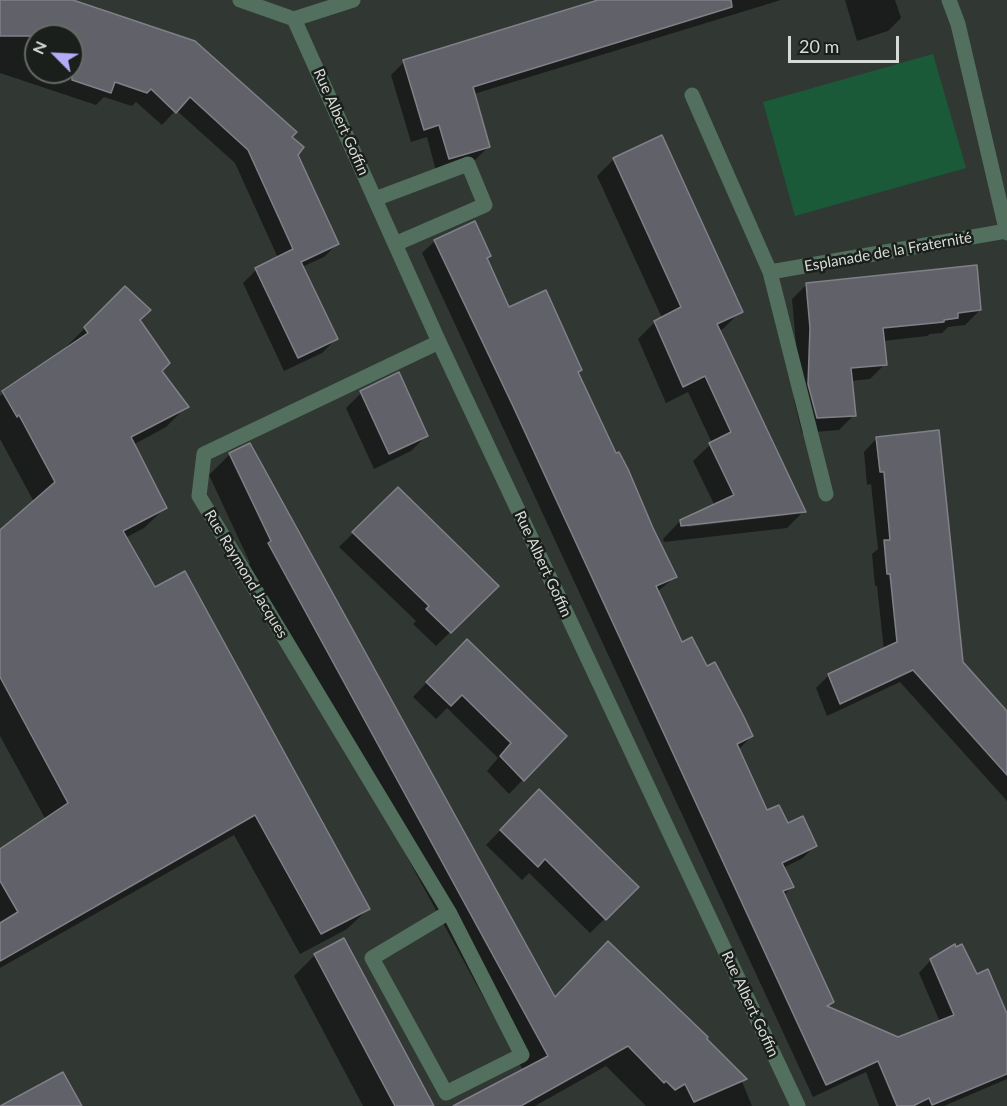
<!DOCTYPE html>
<meta charset="utf-8">
<style>
body{margin:0}
#map{position:relative;width:1007px;height:1106px;overflow:hidden;background:#313833;font-family:Lato,sans-serif}
canvas{display:block}
.north{position:absolute;left:24px;top:24px;width:60px;height:60px;box-sizing:border-box;background:#1b1f1c;border:2px solid #666a67;border-radius:50%;rotate:294deg;font-size:16px;font-weight:700;line-height:24px;text-align:center;color:#d6dbd8}
.north::after{content:'';display:block;margin:auto;width:21px;height:27px;background:#b4acf9;clip-path:polygon(50% 0,100% 100%,50% 72%,0 100%)}
.scale{position:absolute;left:788px;top:36px;width:111px;height:27px;box-sizing:border-box;border:3px solid #d6dbd8;border-top:0;padding-left:8px;font-size:18px;line-height:21px;white-space:nowrap;color:#d6dbd8;-webkit-text-stroke:4px #1b1f1c;paint-order:stroke}
</style>
<div id="map">
<canvas width="1007" height="1106"></canvas>
<div class="north">N</div>
<div class="scale">20 m</div>
</div>
<script>
const context = document.querySelector('canvas').getContext('2d');
context.lineJoin = 'round';
function paint(path, color) {
  context.fillStyle = color;
  context.fill(path, 'evenodd');
}
function strokePath(path, color, width, dash) {
  context.strokeStyle = color;
  context.lineWidth = width;
  context.lineCap = dash ? 'butt' : 'round';
  context.setLineDash(dash || []);
  context.stroke(path);
}
function label(font, color, halo, rows, align = 'center') {
  context.font = font + ' Lato,sans-serif';
  context.lineWidth = 5;
  context.setLineDash([]);
  context.textBaseline = 'middle';
  context.strokeStyle = halo;
  context.fillStyle = color;
  for (const [text, x, y, turn = 0] of rows) {
    context.save();
    context.translate(x, y);
    context.rotate((+turn || 0) * Math.PI / 180);
    context.textAlign = isNaN(turn) ? turn : align;
    if (halo) context.strokeText(text, 0, 0);
    context.fillText(text, 0, 0);
    context.restore();
  }
}
paint(new Path2D(`
 M933,54L966,168L795,216L763,102Z`), '#1b5a39');
paint(new Path2D(`
 M0,0H54L290,137L296,155L338,243L324,257L302,267L336,339L322,353L284,371L243,283L256,270L278,258L235,163L176,110L162,125L136,102L132,106L104,97L96,105L0,73ZM36,36H72V72H36Z
 M606,0H781L474,94L488,147L475,160L436,171L427,137L411,142L391,75L404,62Z
 M845,0H895L901,18L888,31L857,41Z
 M661,137L741,311L724,328L719,331L804,511L787,528L664,542L663,539L680,521L715,506L693,461L712,443L688,392L666,403L638,339L655,322L662,318L597,176L614,159ZM788,512L789,515L687,527L690,523Z
 M435,241L486,259L508,309L580,370L577,373L675,577L657,592L681,644L706,668L752,736L739,749L766,812L815,845L803,858L783,868L792,887L783,896L833,1002L827,1007L898,1039L940,1022L919,973L931,960L976,976L1005,1014L1007,1013V1079L944,1106H879L866,1072L813,1097L422,253Z
 M807,284L980,310L965,325L948,327L942,333L930,334L927,336L883,341L885,364L870,379L850,381L854,415L839,430L802,433L794,400L796,344L792,299Z
 M125,288L160,371L187,406L166,427L133,445L165,508L144,528L125,538L154,589L368,909L347,929L300,954L234,835L0,968V851L46,820L0,736V532L34,502L0,439V396L64,349Z
 M361,393L426,436L411,451L374,469L346,408Z
 M876,439L961,663L1007,713V801L900,682L827,716L816,688L829,675L884,650L877,586H875L872,554L878,549L871,484L867,485L864,452Z
 M230,454L554,998L705,1039L738,1072L752,1106H646L606,1066L535,1106H457L523,1070L248,565L250,563L209,475Z
 M398,489L497,586L436,646L413,624L416,621L339,547Z
 M453,655L565,736L509,794L487,771L498,758L447,708L436,719L413,697Z
 M524,806L637,887L590,933L529,873L522,880L486,845Z
 M315,955L433,1106H363L294,976Z`), '#0007');
const building = new Path2D(`
 M0,0H73L195,41L297,132L292,137L304,147L298,155L339,244L301,262L338,339L298,358L255,268L293,249L248,150L190,97L176,113L151,89L147,93L115,82L111,93L72,80V36H0Z
 M598,0H731L732,7L473,87L490,147L449,159L439,125L424,130L403,60Z
 M662,135L743,312L717,324L806,512L681,526L680,520L734,495L709,443L731,432L705,376L683,387L654,321L681,307L613,158Z
 M475,221L491,256L487,258L509,307L546,290L582,370L578,372L616,453L619,452L628,469L653,528L677,577L656,586L682,642L692,637L707,666L715,662L744,717L753,736L737,744L767,810L779,805L788,823L803,816L817,846L782,863L794,887L783,891L834,1002L827,1006L898,1037L954,1015L930,959L955,944L956,947L962,944L977,974L988,969L1007,1014V1074L932,1105L929,1098L913,1106H897L878,1061L826,1085L512,404L434,240Z
 M977,265L981,310L958,313V318L944,320V322L883,328L887,365L851,368L856,416L817,418L808,384L810,328L806,283Z
 M125,286L151,310L140,320L170,363L162,371L189,407L131,437L167,508L123,531L155,587L185,571L370,909L321,934L255,815L0,961V923L18,912L0,881V849L68,803L0,677V530L55,482L19,415L17,417L2,391L88,333L84,327Z
 M399,372L428,436L389,454L360,391Z
 M939,430L963,662L1007,711V775L913,670L840,704L828,674L897,642L890,574H887L884,540H890L884,472H880L876,437Z
 M250,443L555,997L608,941L708,1037L707,1039L747,1079L694,1102L685,1084L675,1090L666,1081L664,1083L628,1046L521,1106H453L548,1056L268,543L271,541L229,453Z
 M398,487L499,586L451,633L426,609L429,606L352,532Z
 M467,639L567,736L524,781L500,756L511,743L462,695L451,706L426,682Z
 M539,789L639,887L606,920L545,859L538,867L500,830Z
 M344,938L434,1106H395L314,954Z
 M63,1072L82,1106H0Z`);
paint(building, '#616169');
strokePath(building, '#818089', 1.5);
strokePath(new Path2D(`
 M240,0L294,19L353,0
 M949,0L958,24L1007,233
 M294,19L439,342L798,1106
 M692,95L770,272
 M375,199L468,164L485,205L395,244
 M439,342L204,454L199,496L449,912L522,1055L446,1093L372,958L449,912
 M826,494L770,272L1007,231`), '#52705d', 15);
label('15px', '#d6dbd8', '#1b1f1c', [
 ["Rue Albert Goffin",341,122,66],
 ["Esplanade de la Fraternité",888,252,-10],
 ["Rue Albert Goffin",543,564,65],
 ["Rue Raymond Jacques",246,574,59],
 ["Rue Albert Goffin",750,1004,65]
]);
</script>
